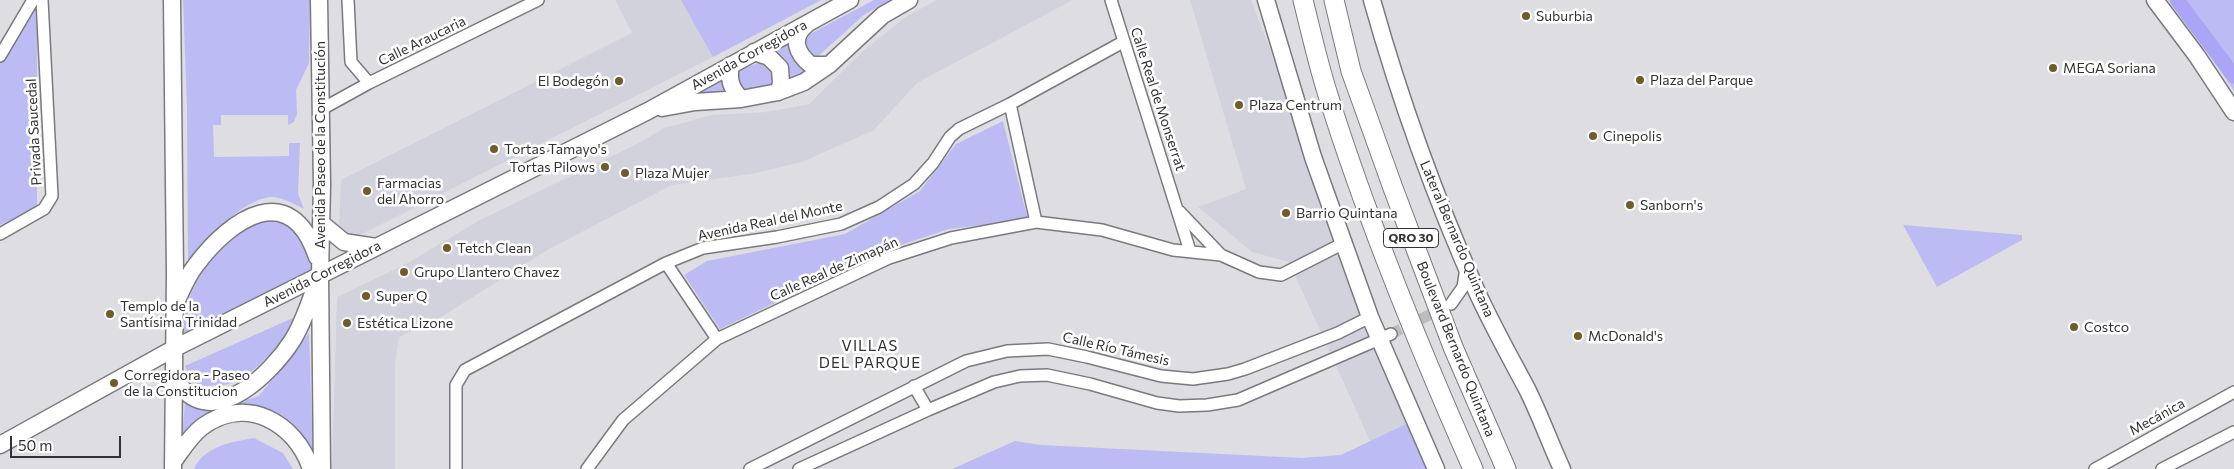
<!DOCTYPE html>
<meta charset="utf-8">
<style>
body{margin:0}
#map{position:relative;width:2234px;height:469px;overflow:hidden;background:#dedee2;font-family:Commissioner,sans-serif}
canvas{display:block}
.scale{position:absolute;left:10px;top:436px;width:111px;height:22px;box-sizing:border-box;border:2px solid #323234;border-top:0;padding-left:6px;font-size:15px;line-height:18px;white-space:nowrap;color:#323234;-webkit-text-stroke:4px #fff;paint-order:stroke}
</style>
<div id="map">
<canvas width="2234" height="469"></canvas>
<div class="scale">50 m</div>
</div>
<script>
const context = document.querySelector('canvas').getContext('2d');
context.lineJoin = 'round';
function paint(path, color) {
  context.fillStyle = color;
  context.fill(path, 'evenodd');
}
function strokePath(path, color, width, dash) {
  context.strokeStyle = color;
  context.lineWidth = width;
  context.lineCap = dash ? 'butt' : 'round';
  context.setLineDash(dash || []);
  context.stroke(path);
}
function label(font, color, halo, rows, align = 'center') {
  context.font = font + ' Commissioner,sans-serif';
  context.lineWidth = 5;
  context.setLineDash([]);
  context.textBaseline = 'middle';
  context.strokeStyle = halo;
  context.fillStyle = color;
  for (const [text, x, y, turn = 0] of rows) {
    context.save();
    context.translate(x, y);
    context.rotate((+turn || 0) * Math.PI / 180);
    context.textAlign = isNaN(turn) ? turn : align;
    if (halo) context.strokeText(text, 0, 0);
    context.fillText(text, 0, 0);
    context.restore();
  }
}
paint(new Path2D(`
 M615,0H821L713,57L338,246L341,180L632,33Z
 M937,0H1073L917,83L874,130L802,162L751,174L672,185L549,249L438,319L399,337L395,364V469H332L337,297L406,264L480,220L641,142L664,128L712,115L767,112L809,104L863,51L907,16Z
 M1190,0H1251L1387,356L1414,420L1370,441L1289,262L1252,252L1198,207L1246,189Z`), '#d2d2dd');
paint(new Path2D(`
 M35,0H37V208L0,225V62Z
 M183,0H310L309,63L296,90L297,114L294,122L288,125V115H221V125H213L214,157L289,156V143H300L298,194L304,209C294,204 282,197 271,197C245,198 198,243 188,267L187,108Z
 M681,0H821L713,57Z
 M874,0H891L865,14L816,58H812L804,48L808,35Z
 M2173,0H2234V91Z
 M791,41C792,57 794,64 809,71L790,81C791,64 786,54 768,51Z
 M758,63H770L776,82L768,88L672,103L723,77Z
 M1003,121L1028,220L949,229L886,250L720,329L684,275L707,261L845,234L920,191L956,144Z
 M259,221C267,222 280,221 286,225C304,235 313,252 312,271L182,336C185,282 215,248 259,221Z
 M1903,225L2022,235V240L1937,287Z
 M295,317C282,343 262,368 234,382C225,387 210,385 199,386L191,380L185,366Z
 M309,333L313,453L292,426L255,409L182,438L185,402L212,411L259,396Z
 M1414,420L1435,469H952L1015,441L1041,445L1302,458L1341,455Z
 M254,438L283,453L293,469H194C204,446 232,442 254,438Z`), '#bdbbf3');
strokePath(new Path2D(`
 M2177,0L2234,76`), '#aaa5f4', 15);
strokePath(new Path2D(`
 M1391,334L1443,308`), '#bcbcbf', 11, [11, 5.5]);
const street = new Path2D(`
 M348,0L351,62L369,83
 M1111,0L1190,251
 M0,56L33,0
 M1010,104L1036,222
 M320,110L369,83L538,0
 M1179,211L1221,255
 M0,234L44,209L52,196L42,0
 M666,263L717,339
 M1451,304L1463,287L1466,268
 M914,386L928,410
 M456,469V385L465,370L666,263L703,248L777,237L841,224L879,207L914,184L933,163L950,137L959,129L1010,104L1123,42
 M587,469L623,420L717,339L889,258L951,238L1036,222L1102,230L1173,250L1221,255L1259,272L1281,275L1344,243
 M750,469L966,361L1007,351L1048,349L1087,357L1161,376L1193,379L1228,374L1245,369L1338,333L1370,317
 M799,469L928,410L994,382L1020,376L1047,375L1090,384L1157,403L1179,406L1207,405L1238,400L1391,334
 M2095,469L2234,392
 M2162,469L2234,432`);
const secondary = new Path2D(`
 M172,0L175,273L173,469
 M319,0L322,184L320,276L322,469
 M1266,0L1313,157L1370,317L1436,469
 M1372,0C1400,100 1435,197 1477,292C1492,325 1510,357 1527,389C1540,415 1550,443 1562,469
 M2155,0L2197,56L2234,112
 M806,25C790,38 797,54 811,65H829
 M754,52L769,57L780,68L781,84L778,92
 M731,65C728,80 731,88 741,99
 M662,108L695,102L741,99L778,92L804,82L829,65L883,15L909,0
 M321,223L344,242L376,247
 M178,298C183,287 188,275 196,265C231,218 291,178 317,257
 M174,371C176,376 178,384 182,388C217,428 272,372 292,341C303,324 309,304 316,285
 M0,445L173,349L648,111L850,0
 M173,462C182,450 190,436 202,427C246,394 296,423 311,469`);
const primary = new Path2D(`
 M1303,0C1311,32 1318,64 1328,95C1368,223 1419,347 1473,469
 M1334,0L1351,71L1393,188L1453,347L1506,469`);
strokePath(street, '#7a7a7e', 14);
strokePath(secondary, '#7a7a7e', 19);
strokePath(primary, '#7a7a7e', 21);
strokePath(street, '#fff', 11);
strokePath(secondary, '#fff', 16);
strokePath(primary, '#fff', 19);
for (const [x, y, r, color] of [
 [1526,16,5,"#6f5c2b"],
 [2053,68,5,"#6f5c2b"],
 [1640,80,5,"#6f5c2b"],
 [619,81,5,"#6f5c2b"],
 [1239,105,5,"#6f5c2b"],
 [1593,136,5,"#6f5c2b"],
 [494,149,5,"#6f5c2b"],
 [605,167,5,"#6f5c2b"],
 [625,173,5,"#6f5c2b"],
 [367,191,5,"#6f5c2b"],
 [1630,205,5,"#6f5c2b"],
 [1286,213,5,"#6f5c2b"],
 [447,248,5,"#6f5c2b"],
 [404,272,5,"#6f5c2b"],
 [366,296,5,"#6f5c2b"],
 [110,314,5,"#6f5c2b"],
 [347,323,5,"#6f5c2b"],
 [2074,327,5,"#6f5c2b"],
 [1578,336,5,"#6f5c2b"],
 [114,383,5,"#6f5c2b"]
]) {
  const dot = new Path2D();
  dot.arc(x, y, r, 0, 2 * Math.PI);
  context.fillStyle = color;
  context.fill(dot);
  strokePath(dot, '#fff', 2);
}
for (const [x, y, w] of [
 [1411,238,55]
]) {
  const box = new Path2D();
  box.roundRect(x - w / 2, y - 9.5, w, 19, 4);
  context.fillStyle = '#fff';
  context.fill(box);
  strokePath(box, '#323234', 1);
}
label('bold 12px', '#323234', null, [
 ["QRO 30",1411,238]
]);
label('14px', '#323234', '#fff', [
 ["Suburbia",1536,16],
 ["MEGA Soriana",2063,68],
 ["Plaza del Parque",1650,80],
 ["El Bodegón",609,81,"right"],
 ["Plaza Centrum",1249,105],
 ["Cinepolis",1603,136],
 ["Tortas Tamayo's",504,149],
 ["Tortas Pilows",595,167,"right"],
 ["Plaza Mujer",635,173],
 ["Farmacias",377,183],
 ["del Ahorro",377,199],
 ["Sanborn's",1640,205],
 ["Barrio Quintana",1296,213],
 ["Tetch Clean",457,248],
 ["Grupo Llantero Chavez",414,272],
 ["Super Q",376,296],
 ["Templo de la",120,306],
 ["Santísima Trinidad",120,322],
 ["Estética Lizone",357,323],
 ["Costco",2084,327],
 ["McDonald's",1588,336],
 ["Corregidora - Paseo",124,375],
 ["de la Constitucion",124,391]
], 'left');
label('14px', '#323234', '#fff', [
 ["Calle Araucaria",422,41,-26],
 ["Avenida Corregidora",749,55,-29],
 ["Calle Real de Monserrat",1158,99,72],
 ["Privada Saucedal",34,132,-93],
 ["Avenida Paseo de la Constitución",320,145,-90],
 ["Avenida Real del Monte",770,221,-12],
 ["Lateral Bernardo Quintana",1457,239,67],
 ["Calle Real de Zimapán",834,269,-24],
 ["Avenida Corregidora",322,274,-27],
 ["Calle Río Támesis",1116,349,13],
 ["Boulevard Bernardo Quintana",1456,349,68],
 ["Mecánica",2157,417,-29]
]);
context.letterSpacing = '1px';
label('15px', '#323234', '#fff', [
 ["VILLAS",870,346],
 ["DEL PARQUE",870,363]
]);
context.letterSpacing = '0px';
</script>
